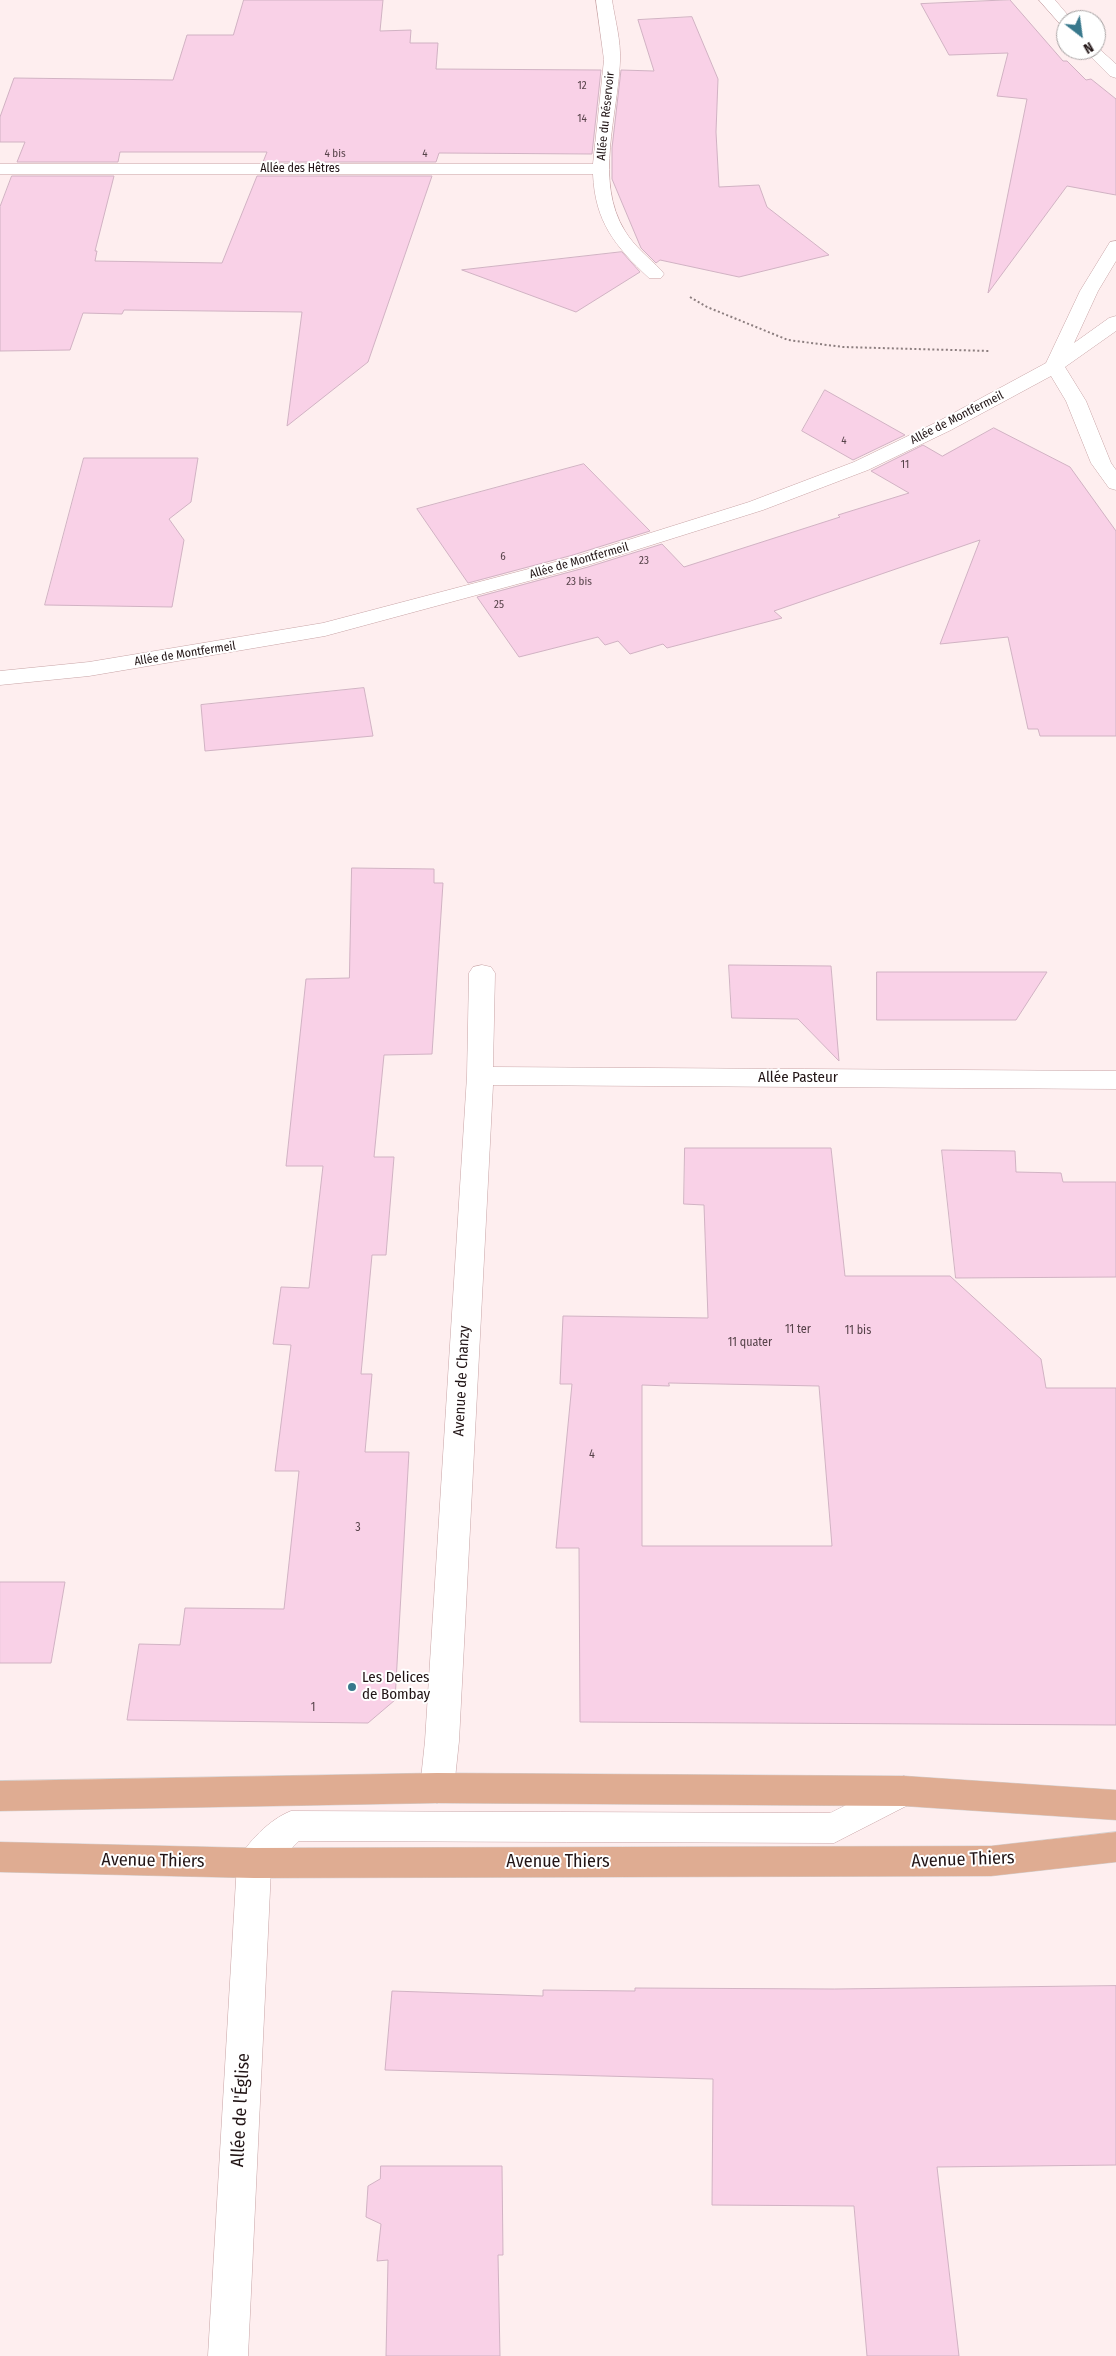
<!DOCTYPE html>
<meta charset="utf-8">
<style>
body{margin:0}
#map{position:relative;width:1116px;height:2356px;overflow:hidden;background:#feeeef;font-family:"Fira Sans Condensed",sans-serif}
canvas{display:block}
.north{position:absolute;left:1056px;top:10px;width:50px;height:50px;box-sizing:border-box;background:#fff;border:1px solid #a6a1a1;border-radius:50%;rotate:150deg;font-size:14px;font-weight:700;line-height:20px;text-align:center;color:#211415}
.north::after{content:'';display:block;margin:auto;width:18px;height:22px;background:#38788c;clip-path:polygon(50% 0,100% 100%,50% 72%,0 100%)}
</style>
<div id="map">
<canvas width="1116" height="2356"></canvas>
<div class="north">N</div>
</div>
<script>
const context = document.querySelector('canvas').getContext('2d');
context.lineJoin = 'round';
function paint(path, color) {
  context.fillStyle = color;
  context.fill(path, 'evenodd');
}
function strokePath(path, color, width, dash) {
  context.strokeStyle = color;
  context.lineWidth = width;
  context.lineCap = dash ? 'butt' : 'round';
  context.setLineDash(dash || []);
  context.stroke(path);
}
function label(font, color, halo, rows, align = 'center') {
  context.font = font + ' "Fira Sans Condensed",sans-serif';
  context.lineWidth = 4;
  context.setLineDash([]);
  context.textBaseline = 'middle';
  context.strokeStyle = halo;
  context.fillStyle = color;
  for (const [text, x, y, turn = 0] of rows) {
    context.save();
    context.translate(x, y);
    context.rotate((+turn || 0) * Math.PI / 180);
    context.textAlign = isNaN(turn) ? turn : align;
    if (halo) context.strokeText(text, 0, 0);
    context.fillText(text, 0, 0);
    context.restore();
  }
}
const building = new Path2D(`
 M244,0H383L380,31L411,30L410,43H438L436,69L601,70L592,154L439,153L436,162H263L267,152H120L118,162H17L25,142H0V117L14,78L173,80L187,35H233Z
 M1010,0L1063,61H1067L1086,80L1091,79L1116,99V195L1067,186L988,293L1027,99L997,96L1008,53L949,55L921,4Z
 M692,17L718,79L716,132L719,187L759,185L767,207L829,255L739,277L660,260L656,263L641,248L612,179V148L621,70L654,71L638,20Z
 M12,176H114L95,251H97L95,261L222,263L257,176H432L368,362L287,426L302,312L124,310L122,314L83,313L70,350L0,351V207Z
 M622,252L640,272L576,312L462,270Z
 M825,390L905,435L853,460L802,431Z
 M994,428L1070,467L1116,531V736H1040L1038,729H1028L1008,637L940,644L980,540L774,611L782,618L667,648L663,644L630,654L618,641L605,645L598,637L519,657L477,597L588,567L662,544L684,567L840,517L838,515L909,493L871,471L923,445L942,456Z
 M84,458H198L191,502L169,519L184,540L172,607L45,605Z
 M584,464L650,531L573,555L468,583L417,509Z
 M364,688L373,736L205,751L201,705Z
 M352,868L434,869V883H443L432,1054L384,1055L374,1157H394L386,1255H372L361,1374H372L365,1452H409L395,1700L368,1723L127,1720L139,1644L180,1645L185,1608L284,1609L299,1471H275L291,1345L273,1344L281,1287L309,1288L323,1166H286L306,979L349,978Z
 M729,965L831,966L839,1061L798,1019L732,1018Z
 M877,972H1047L1016,1020H877Z
 M685,1148H831L845,1276H950L1041,1359L1046,1388H1116V1725L580,1722L579,1548H556L572,1384H560L563,1316L708,1318L704,1205L684,1204ZM669,1383L819,1386L832,1546H642V1385L669,1386Z
 M942,1150L1015,1151L1016,1172L1061,1173L1063,1182H1116V1277L956,1278Z
 M0,1582H65L51,1663H0Z
 M1116,1986V2165L937,2167L959,2356H867L854,2206L712,2205L713,2079L385,2070L392,1991L543,1996V1990L635,1991V1988L834,1989Z
 M381,2166H502L503,2255H498L500,2356H386L388,2260L377,2261L381,2224L366,2217L368,2186L380,2179Z`);
paint(building, '#f9d1e7');
strokePath(building, '#d1b2c3', 1);
const minor = new Path2D(`
 M596,0H612C615,20 621,40 620,61C618,115 594,181 625,231C634,246 649,258 661,270L664,274L661,278H649C615,246 595,222 593,174H0V164H593L604,60Z
 M1039,0H1055L1072,20H1066V27L1061,25Z
 M1096,46L1116,64V78L1110,76L1084,50H1096Z
 M1116,241V261L1098,291L1074,343L1109,318L1116,316V331L1065,367L1086,401L1111,463L1116,470V490L1109,488L1091,463L1066,401L1051,376L951,430L868,470L763,510L588,565L325,636L89,676L0,685V671L89,662L323,623L574,557L749,502L854,462L937,422L1046,363L1080,291L1110,242Z
 M482,965L491,967L495,973L493,1067L1116,1071V1089L493,1085L459,1741L454,1788L449,1798L437,1803L425,1798L420,1788L425,1741L467,1076L469,973L473,967Z
 M904,1776L916,1781L921,1791L916,1801L834,1843L299,1841L271,1869L248,2356H208L237,1863C246,1843 270,1819 291,1811L830,1813Z`);
const major = new Path2D(`
 M437,1773L904,1776L1116,1790V1820L904,1806L437,1803L0,1811V1781Z
 M1116,1832V1862L991,1876L254,1878L0,1872V1842L254,1848L991,1846Z`);
strokePath(minor, '#c8a4a6', 1);
strokePath(major, '#d3d0d0', 1);
strokePath(new Path2D(`
 M690,297L707,307L788,340L843,347L989,351`), '#8c7e7f', 2, [2, 2.5]);
paint(minor, '#fff');
paint(major, '#dfac92');
for (const [x, y, r, color] of [
 [352,1687,5,"#38788c"]
]) {
  const dot = new Path2D();
  dot.arc(x, y, r, 0, 2 * Math.PI);
  context.fillStyle = color;
  context.fill(dot);
  strokePath(dot, '#fff', 2);
}
label('11px', '#57434a', null, [
 ["12",582,86],
 ["14",582,119],
 ["4 bis",335,154],
 ["4",425,154],
 ["4",844,441],
 ["11",905,465],
 ["6",503,557],
 ["23",644,561],
 ["23 bis",579,582],
 ["25",499,605]
]);
label('12px', '#211415', '#fff', [
 ["Allée du Réservoir",606,116,-84],
 ["Allée des Hêtres",300,169],
 ["Allée de Montfermeil",957,418,-27],
 ["Allée de Montfermeil",579,561,-16],
 ["Allée de Montfermeil",185,654,-9]
]);
label('12px', '#57434a', null, [
 ["11 ter",798,1330],
 ["11 bis",858,1331],
 ["11 quater",750,1343],
 ["4",592,1455],
 ["3",358,1528],
 ["1",313,1708]
]);
label('15px', '#211415', '#fff', [
 ["Allée Pasteur",798,1078],
 ["Avenue de Chanzy",462,1381,-87]
]);
label('15px', '#211415', '#fff', [
 ["Les Delices",362,1678],
 ["de Bombay",362,1695]
], 'left');
label('18px', '#211415', '#fff', [
 ["Avenue Thiers",963,1860,-2],
 ["Avenue Thiers",153,1861,1],
 ["Avenue Thiers",558,1862],
 ["Allée de l'Église",241,2110,-87]
]);
</script>
